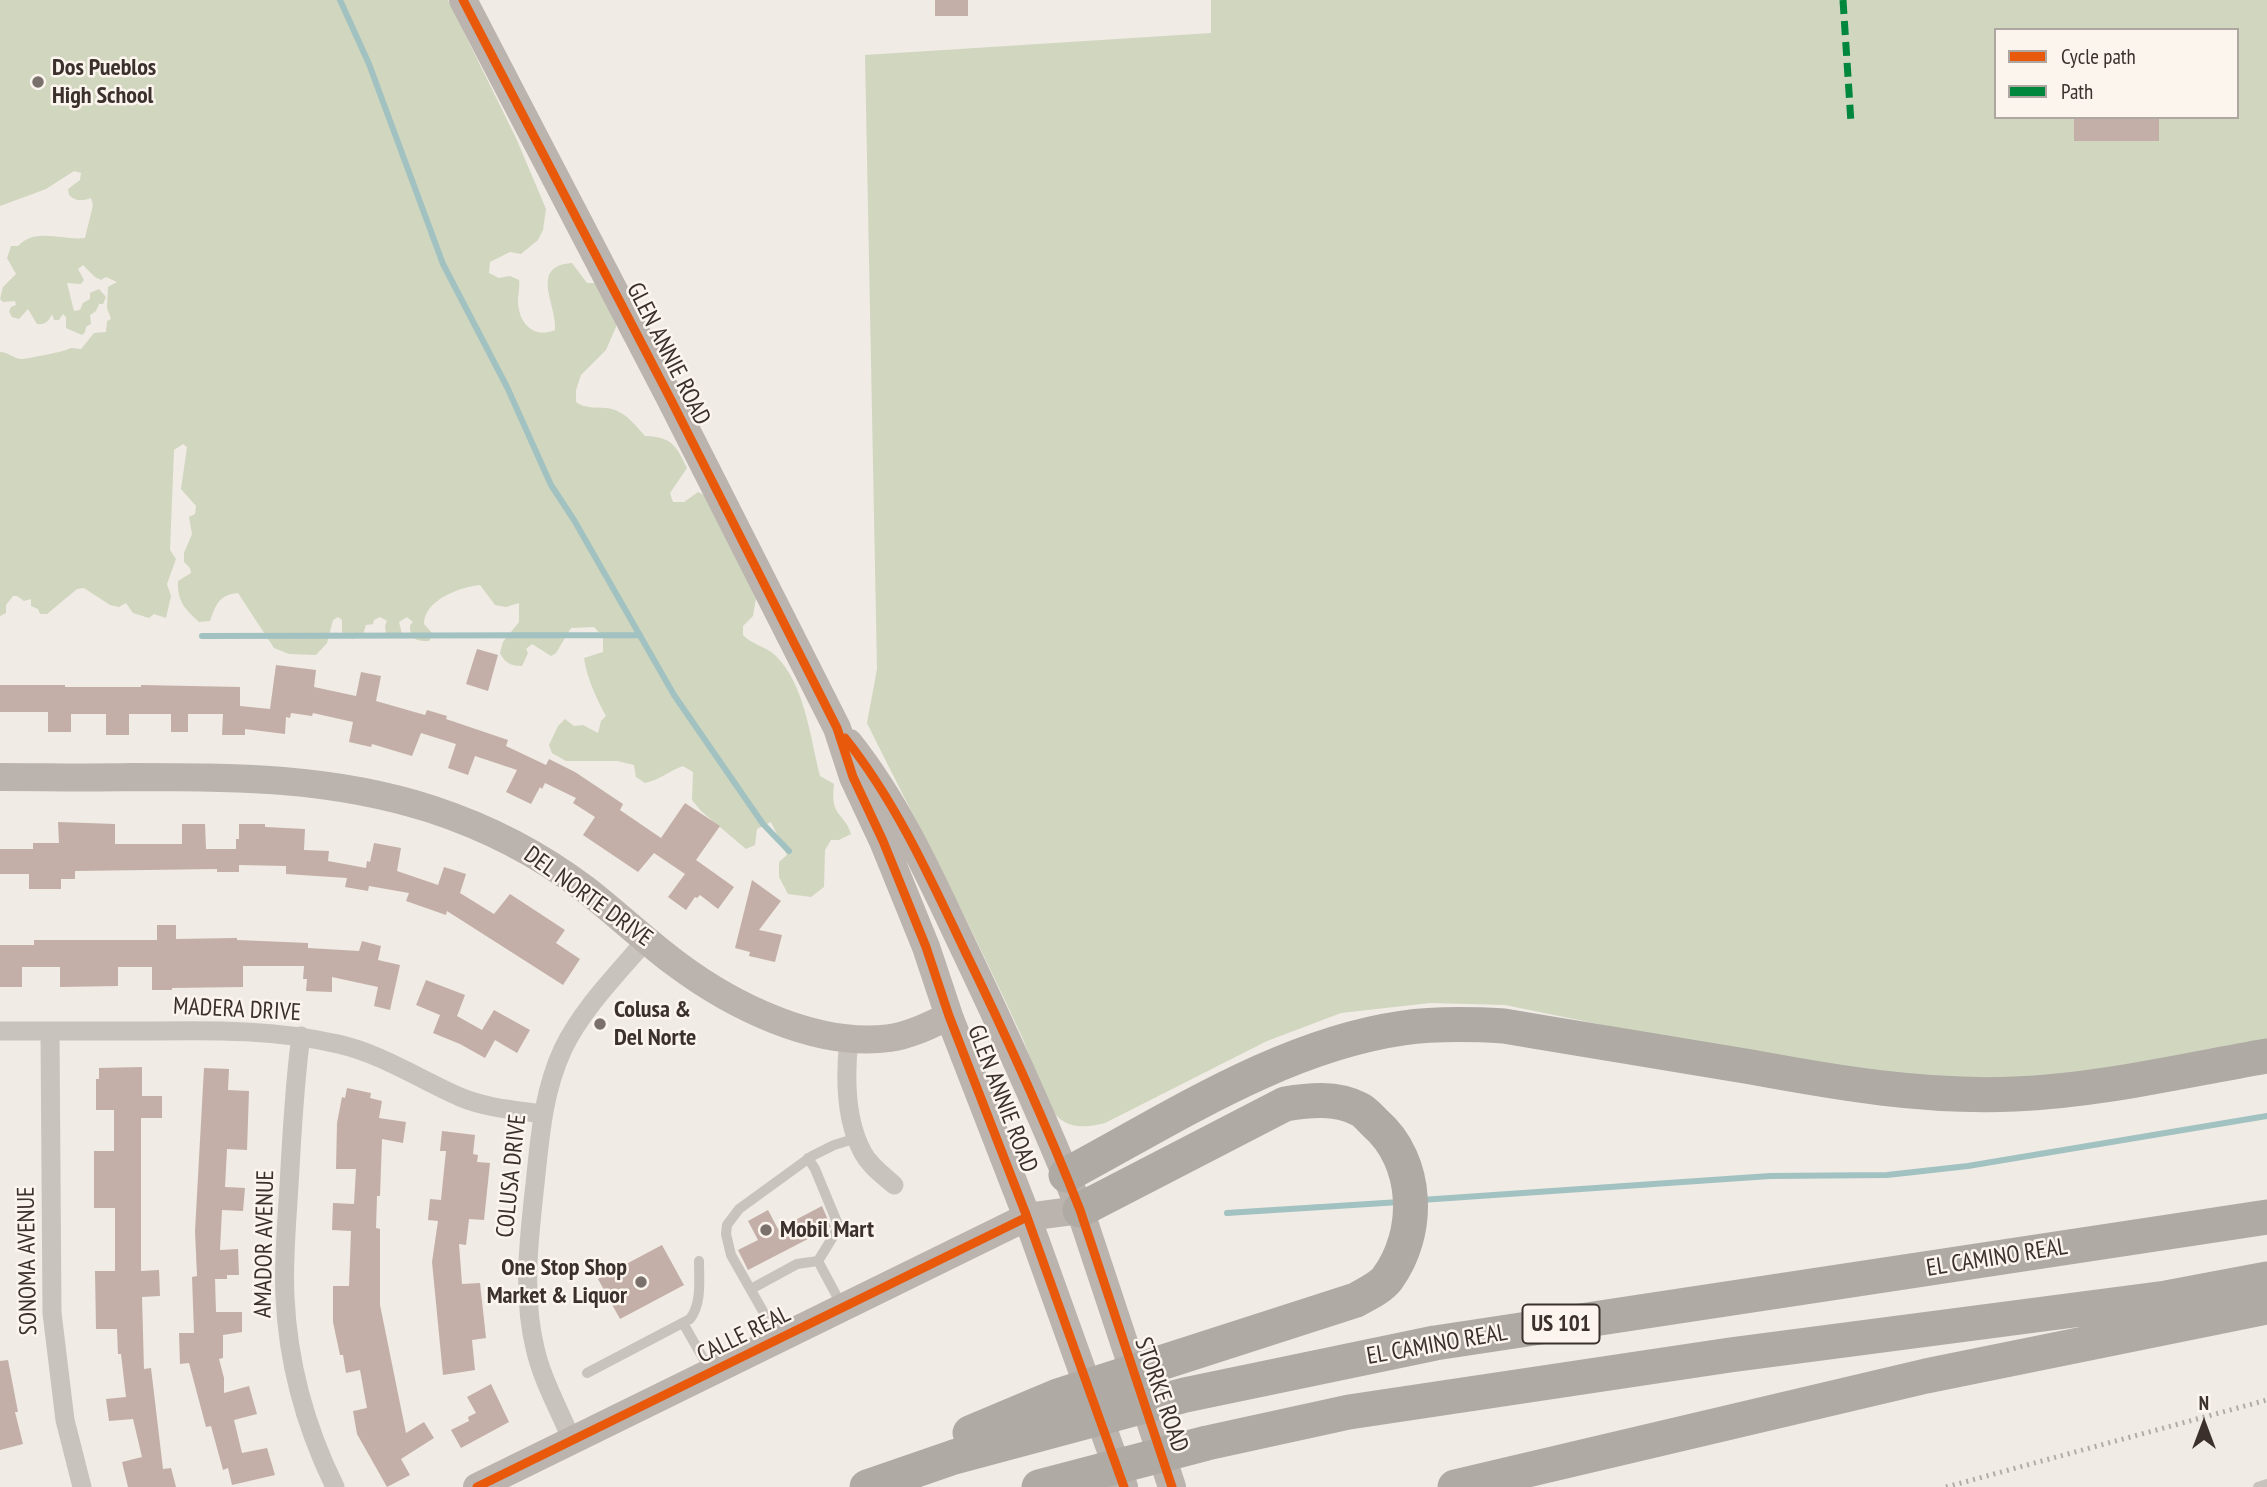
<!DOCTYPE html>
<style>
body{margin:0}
#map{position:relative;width:2267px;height:1487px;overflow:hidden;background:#f0ebe5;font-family:"PT Sans Narrow",sans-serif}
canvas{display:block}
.legend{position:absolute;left:1994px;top:28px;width:245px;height:91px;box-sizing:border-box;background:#fbf5ee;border:2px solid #aea6a0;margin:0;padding:9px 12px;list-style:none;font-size:21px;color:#3b302b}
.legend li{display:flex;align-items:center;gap:14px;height:35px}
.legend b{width:35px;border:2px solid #aea6a0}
.north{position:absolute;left:2169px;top:1389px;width:70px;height:70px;-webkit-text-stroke:5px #fbf5ee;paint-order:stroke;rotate:0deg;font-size:19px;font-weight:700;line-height:28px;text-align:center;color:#3b302b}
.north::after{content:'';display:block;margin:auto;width:24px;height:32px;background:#3b302b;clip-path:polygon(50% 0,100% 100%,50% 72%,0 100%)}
</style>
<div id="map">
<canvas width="2267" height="1487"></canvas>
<ul class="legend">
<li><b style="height:9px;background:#e8590c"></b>Cycle path</li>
<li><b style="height:9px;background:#00873e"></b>Path</li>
</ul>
<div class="north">N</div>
</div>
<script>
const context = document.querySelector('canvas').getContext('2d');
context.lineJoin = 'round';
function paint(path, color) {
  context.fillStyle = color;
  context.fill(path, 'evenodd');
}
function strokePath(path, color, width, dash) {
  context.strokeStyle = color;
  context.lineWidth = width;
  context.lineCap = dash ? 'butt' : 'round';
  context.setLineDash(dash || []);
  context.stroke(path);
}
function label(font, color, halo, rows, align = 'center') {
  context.font = font + ' "PT Sans Narrow",sans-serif';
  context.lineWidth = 5;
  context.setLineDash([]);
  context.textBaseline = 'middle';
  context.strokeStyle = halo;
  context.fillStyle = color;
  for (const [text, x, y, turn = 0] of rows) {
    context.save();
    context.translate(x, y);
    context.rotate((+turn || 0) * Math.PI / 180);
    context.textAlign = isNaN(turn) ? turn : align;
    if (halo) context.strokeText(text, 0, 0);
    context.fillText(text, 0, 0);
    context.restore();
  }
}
paint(new Path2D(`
 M0,0H448L516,138L546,209L543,230L538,240L521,254L510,252L490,262L489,273L499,278L510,276L519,280C520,288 518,295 518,302C519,324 534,339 555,330C558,306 528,266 572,263L587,283H597L617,314L616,327L606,350L581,375L576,390V402C588,411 602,405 615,410C628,415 636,426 645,436C673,437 676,446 687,468L670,493L673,502H684L698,492L706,496L756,598L753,616L743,626V635C752,645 765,646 775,655C805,684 810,737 820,776L834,784C833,794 832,805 838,813C844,821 848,824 851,834L839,840H831L825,850L824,887L811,897L788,894L779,877V862L787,855L771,822L757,829L755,845L746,849L701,811L692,800L693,772L683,766C669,771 660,780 645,783L636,777L634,765L617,761H566L552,753L549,745L558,726L565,719L574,726L583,725L598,733L601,721L606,716C596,698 587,678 584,658L603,652V637L594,627L571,628L556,653L551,656L532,644L526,649L528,653L522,666C511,666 505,663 500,653L503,642L519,622V603L506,607L495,605L480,585C460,587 424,600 424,624L433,634L429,641C415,641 410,639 410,625L413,622L407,617L399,622L402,634L396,638L386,634L385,626L387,621L380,617L374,620L373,624L366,625L363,634L353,639L346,638L342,632V620L338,617L333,620L327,643L316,655L289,654L274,648L238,593C219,595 216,604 210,621L199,622C185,609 177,601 178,581L191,573L190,568L184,562V553L192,534L189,517L195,514L196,506L181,489L187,447L183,444L174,450L170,550L176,559L167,584L171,596L166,618L154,614L149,618L133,613L126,603L119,607L110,605L84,588L77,589L47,614H40L38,609L31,606V599L24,601L17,596H13L6,605V613L0,616V352C9,352 12,358 21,359C27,359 67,351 71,348L81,349L94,333L106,332L107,321L111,319L107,308L108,287L117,282L106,277L101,280L95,277L83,265L78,269L84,280L81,284L67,283L74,311L80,310L83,303L90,299V293L99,289L106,297L103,304H99L96,311L90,315L91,324L86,327L85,332L82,335L66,328V317L63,314L59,320H54L52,314C49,321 45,325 37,324L28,309L19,319L12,317L9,312L11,307L16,305L15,301L3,302L0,299L3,287L16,274L7,258L11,246H18C36,227 63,241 85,238L93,205L91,198C82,201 76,202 69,195L68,189L80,180L81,173L74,171L46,189L0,206Z
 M1211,0H2267V1042L2085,1075L1997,1081L1800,1065L1505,1005L1430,1003L1341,1013L1267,1041L1105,1123C1091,1127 1073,1129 1060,1119C1042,1104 1032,1059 1022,1037C974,931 919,828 867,723L877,669L865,55L1211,33ZM1996,30H2237V117H1996Z`), '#d1d6bf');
strokePath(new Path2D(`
 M340,0L369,64L443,264L507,387L551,485L574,520L674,695L763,824L789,851
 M202,636L640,635
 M1421,1200L1770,1176L1887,1175L1968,1166L2267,1116
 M1227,1213L1400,1202`), '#a1c2c1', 6);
paint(new Path2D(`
 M935,0H968V16H935Z
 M2074,117H2159V141H2074Z
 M477,649L498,655L488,691L466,684Z
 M276,665L316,670L314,687L356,696L361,672L381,676L376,701L425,715L427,710L447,716L446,719L508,740L506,746L546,765L549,759L575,772L623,804L620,810L661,838L685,803L720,826L696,860L734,887L718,909L700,895L697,898L695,897L686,910L668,897L685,874L654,853L638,872L583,835L595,817L573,803L576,798L545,783L542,789L540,787L531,804L506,792L517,770L475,756L468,775L448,768L456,744L421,733L412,756L372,744L371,747L349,742L353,722L313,713L312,716L291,713L290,718L286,717L285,734L245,729V735H222L223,714H188V732H171V714H129V735H106V714H71V732H48V712H0V685H65V687H141V685L240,687V706L270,709Z
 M58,822L115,824V844H182V824H205L206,849H236V839H239V824H265V827L305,829L304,850L329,851L328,861L366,868L367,861L370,862L374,843L401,848L397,871L438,885L444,867L466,874L460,893L494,914L510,894L565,930L556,943L580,959L563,985L447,911L446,915L406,901L409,893L369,886L368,891L345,887L347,878L286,874V866L239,865V872H217V869L75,871V879H61V889H29V874H0V849H33V843H59Z
 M752,880L781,901L759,930L782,935L775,962L749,956L750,952L735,948Z
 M157,925H176V939L237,938V940L308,943V948L359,951L362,941L381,946L378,960L400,965L390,1010L374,1006L378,987L332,977V992L306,991L307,979H303L304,966H243V987L172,988V990H152V967H118V986L60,987V967H22V987H0V945H34V940H157Z
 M426,980L465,995L457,1016L482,1030L494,1010L530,1030L517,1053L495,1040L485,1058L460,1044L433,1033L440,1015L416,1005Z
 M142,1067V1096H162V1118H141V1271L159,1270L160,1296L142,1297L144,1369L151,1368L163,1469L171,1468L176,1487H128L122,1462L142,1457L133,1419L109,1421L106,1399L126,1397L121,1354H118L117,1329H96L95,1271H115V1208H94V1151H114V1110H96V1079H99V1068Z
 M204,1068L229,1069L228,1090L249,1091L247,1150L227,1149L225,1187L245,1188L243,1211L222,1210L220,1250L238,1249L239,1275H227V1279H215L216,1312H242V1332L223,1335V1358L219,1359L224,1378V1393L249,1386L257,1414L234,1420L242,1453L267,1448L275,1475L232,1485L228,1468L223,1470L211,1426L206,1427L189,1363L180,1364L179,1333H194L192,1277L197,1276L195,1231Z
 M347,1088L371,1093L370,1098L382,1101L379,1118L406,1122L403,1143L382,1139L380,1196H377L376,1228L380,1229V1305L406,1433L424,1422L434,1438L401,1459L410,1475L387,1487L357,1434L353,1411L367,1408L360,1370L346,1373L343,1355H340L333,1322V1286H349L351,1231L332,1230L333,1203L354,1204L356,1169H336L337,1123L342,1097L345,1098Z
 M442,1131L475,1135L473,1154L478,1155L477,1162L490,1163L484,1220L469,1219L466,1245L459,1244L462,1284L480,1283L486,1338L472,1340L475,1370L443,1375L432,1262L438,1221L428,1220L430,1199L441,1200L446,1151H440Z
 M822,1206L831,1227L748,1270L738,1250L758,1240L748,1221L768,1210L778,1229Z
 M662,1245L684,1285L620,1319L598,1279Z
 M8,1360L18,1412H15L23,1444L0,1450V1361Z
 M491,1384L509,1422L461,1448L451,1430L469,1421L468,1417L476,1413L467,1397Z`), '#c3afa7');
strokePath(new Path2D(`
 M808,1158L815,1169L839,1227L818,1261L841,1304
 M751,1289L797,1264L818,1261
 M683,1323L711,1372
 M777,1336L731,1255L726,1234L727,1225L739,1209L812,1156L834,1145L857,1138
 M587,1373L690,1319C702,1303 699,1280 699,1261
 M2258,1487L2267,1484`), '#c9c3be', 10);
strokePath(new Path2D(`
 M0,1031C51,1031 103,1031 154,1031C216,1030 277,1030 338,1044C382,1054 419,1079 460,1097C486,1108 515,1110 543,1114
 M50,1031L52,1313L65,1420L82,1487
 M301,1036C294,1086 292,1136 289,1185C287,1222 283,1260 285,1297C288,1363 306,1428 335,1487
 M849,1039C845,1075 845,1120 863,1153C870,1166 883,1175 894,1185
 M572,1441C560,1411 542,1380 535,1348C522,1294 529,1238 535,1184C540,1137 543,1092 563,1049C582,1009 618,973 647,939`), '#c9c3be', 19);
strokePath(new Path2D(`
 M463,0L670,398L837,728L853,777L883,841L926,947L949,1016L1027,1217L1124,1487
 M849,743C896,802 929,874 961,942C1003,1030 1044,1119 1080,1210L1172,1487
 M0,777C44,777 88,778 132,777C236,777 331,777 431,809C486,827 539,854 585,889C616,913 644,940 675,963C732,1006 817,1048 890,1038C911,1035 930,1025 949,1016
 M477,1487L1027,1217L1080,1210`), '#bab3ae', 28);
strokePath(new Path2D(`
 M1066,1175C1171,1119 1283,1045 1403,1028C1437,1023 1470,1024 1504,1026C1586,1040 1668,1053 1751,1067C1838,1083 1925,1098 2015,1094C2098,1091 2185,1070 2267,1056
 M970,1433L1058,1396L1356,1300C1366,1294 1380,1288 1387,1279C1421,1233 1419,1161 1375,1123C1370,1118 1364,1111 1359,1109C1336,1097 1309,1100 1285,1104L1080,1210
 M867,1487L954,1457L1185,1395L1435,1343L2267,1217
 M1039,1487L1207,1443L1349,1412L1730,1355L2166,1298L2267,1279
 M1455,1487L1926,1376L2267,1307`), '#afaaa4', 35);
strokePath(new Path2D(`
 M1946,1487L2267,1400`), '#b1aca8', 5, [2, 5]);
strokePath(new Path2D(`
 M1843,0L1851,123`), '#00873e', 7, [14, 7]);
strokePath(new Path2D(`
 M463,0L670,398L837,728L853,777L883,841L926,947L949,1016L1027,1217L1124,1487
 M845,738C895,801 929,875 963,947C1005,1033 1045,1121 1080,1210L1172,1487
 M477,1487L1027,1217`), '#e8590c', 9);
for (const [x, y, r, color] of [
 [38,82,7,"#7a716c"],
 [600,1024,7,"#7a716c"],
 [766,1230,7,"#7a716c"],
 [641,1282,7,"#7a716c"]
]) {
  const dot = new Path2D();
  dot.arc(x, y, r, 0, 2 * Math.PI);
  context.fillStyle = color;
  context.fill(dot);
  strokePath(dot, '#fbf5ee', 2.5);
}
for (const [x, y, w] of [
 [1561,1324,77]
]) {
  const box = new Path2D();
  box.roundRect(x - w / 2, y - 19.5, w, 39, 5);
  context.fillStyle = '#fbf5ee';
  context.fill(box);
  strokePath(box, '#3b302b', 2);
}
label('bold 23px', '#3b302b', null, [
 ["US 101",1561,1324]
]);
label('bold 24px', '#3b302b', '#fbf5ee', [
 ["Dos Pueblos",52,68],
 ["High School",52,96],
 ["Colusa &",614,1010],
 ["Del Norte",614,1038],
 ["Mobil Mart",780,1230],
 ["One Stop Shop",627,1268,"right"],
 ["Market & Liquor",627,1296,"right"]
], 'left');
label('24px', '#3b302b', '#fbf5ee', [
 ["GLEN ANNIE ROAD",668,354,63],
 ["DEL NORTE DRIVE",588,897,36],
 ["MADERA DRIVE",237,1010,3],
 ["GLEN ANNIE ROAD",1002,1099,69],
 ["COLUSA DRIVE",512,1176,-84],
 ["AMADOR AVENUE",265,1244,-89],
 ["EL CAMINO REAL",1997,1258,-9],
 ["SONOMA AVENUE",28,1261,-91],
 ["CALLE REAL",744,1335,-26],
 ["EL CAMINO REAL",1437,1345,-10],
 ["STORKE ROAD",1161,1395,71]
]);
</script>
